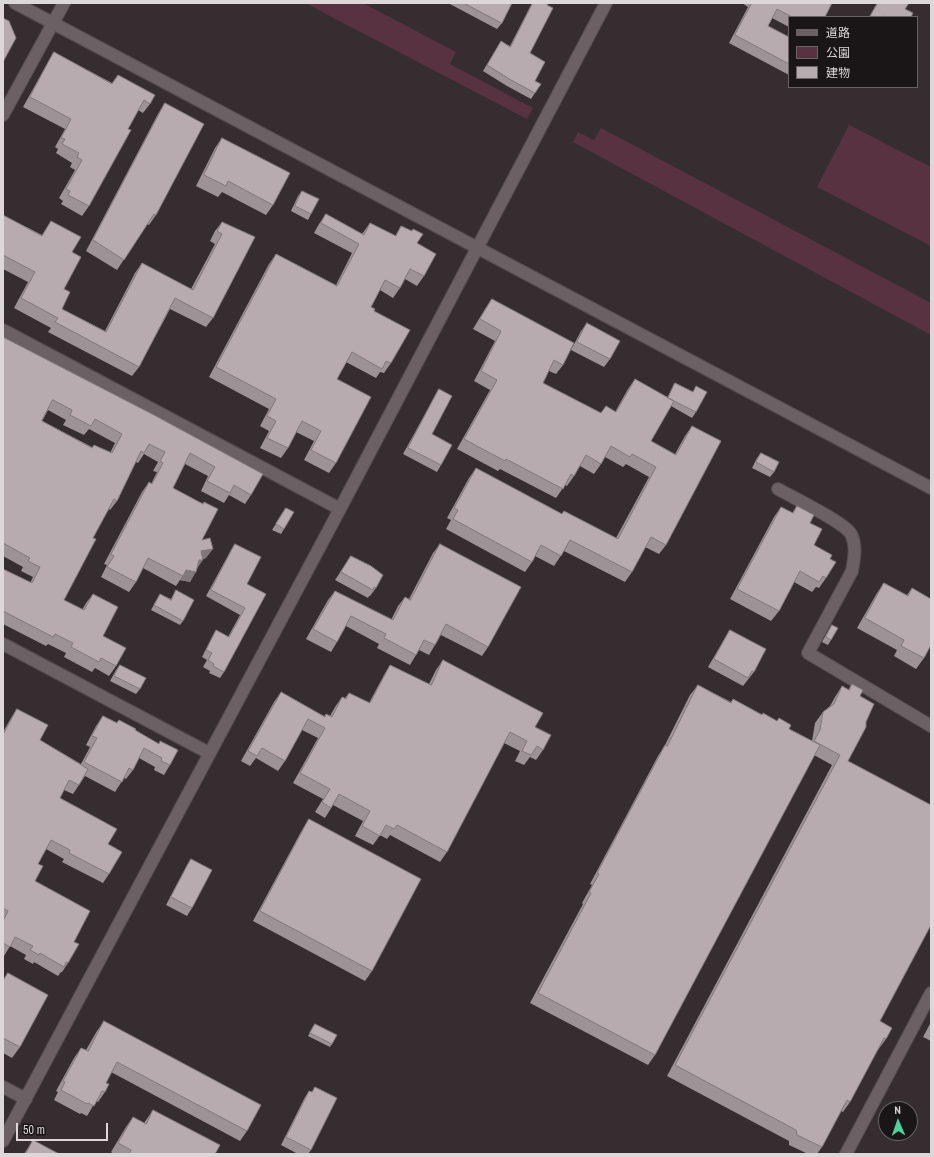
<!DOCTYPE html>
<meta charset="utf-8">
<style>
body{margin:0}
#map{position:relative;width:934px;height:1157px;overflow:hidden;background:#362d30;font-family:"Archivo Narrow","Noto Sans JP",sans-serif}
canvas{display:block}
.frame{position:absolute;inset:0;border:4px solid #ddd7d9;pointer-events:none}
.legend{position:absolute;left:788px;top:16px;width:130px;height:72px;box-sizing:border-box;background:#1a1618;border:1px solid #686365;margin:0;padding:5px 7px;list-style:none;font-size:12px;color:#ddd7d9}
.legend li{display:flex;align-items:center;gap:8px;height:20px}
.legend b{width:20px;border:1px solid #686365}
.north{position:absolute;left:878px;top:1101px;width:40px;height:40px;box-sizing:border-box;background:#1a1618;border:1px solid #686365;border-radius:50%;rotate:358deg;font-size:11px;font-weight:700;line-height:16px;text-align:center;color:#ddd7d9}
.north::after{content:'';display:block;margin:auto;width:14px;height:18px;background:#4dd39a;clip-path:polygon(50% 0,100% 100%,50% 72%,0 100%)}
.scale{position:absolute;left:16px;top:1123px;width:92px;height:18px;box-sizing:border-box;border:2px solid #ddd7d9;border-top:0;padding-left:5px;font-size:12px;line-height:14px;white-space:nowrap;color:#ddd7d9;-webkit-text-stroke:3px #1a1618;paint-order:stroke}
</style>
<div id="map">
<canvas width="934" height="1157"></canvas>
<div class="frame"></div>
<ul class="legend">
<li><b style="height:5px;background:#6b6063"></b>道路</li>
<li><b style="height:11px;background:#583241"></b>公園</li>
<li><b style="height:11px;background:#b7abaf"></b>建物</li>
</ul>
<div class="north">N</div>
<div class="scale">50 m</div>
</div>
<script>
const context = document.querySelector('canvas').getContext('2d');
context.lineJoin = 'round';
function paint(path, color) {
  context.fillStyle = color;
  context.fill(path, 'evenodd');
}
function strokePath(path, color, width, dash) {
  context.strokeStyle = color;
  context.lineWidth = width;
  context.lineCap = dash ? 'butt' : 'round';
  context.setLineDash(dash || []);
  context.stroke(path);
}
paint(new Path2D(`
 M305,3H363L456,52L450,64L533,108L527,119Z
 M849,125L931,167V246L817,187Z
 M601,128L931,303V335L573,142L578,132L594,140Z`), '#583241');
const minor = new Path2D(`
 M15,3L931,488
 M3,115L64,3
 M3,330L340,509
 M778,489C792,497 844,522 851,534C857,546 854,559 852,571L808,653L931,726
 M3,644L209,753
 M3,1087L26,1099
 M3,1141L340,509L606,3
 M846,1154L931,993`);
strokePath(minor, '#534b4e', 14);
strokePath(minor, '#6b6063', 12);
paint(new Path2D(`
 M448,3H512L502,23L497,29Z
 M532,3H548L530,53L535,81V93L531,99L507,86L483,71L501,41L510,46Z
 M742,3H832L825,17H789V27L772,18L768,26L789,37V75L729,43L748,7Z
 M877,3H909L905,9L911,17H869Z
 M54,52L112,83L118,75L150,104L143,113L138,110L128,129L89,206L82,216L61,204L63,201L59,198L75,170L70,167L72,163L56,153L58,149L55,147L65,129L23,107L48,62Z
 M165,103L156,215L149,225L147,224L117,270L86,251L158,114Z
 M222,138L273,205L266,215L222,192L218,197L196,186L215,148Z
 M302,191L311,214L308,220L291,211L298,196Z
 M326,214L362,234L370,223L395,236L401,226L411,231L413,229L417,243L424,276L417,286L405,279L400,288L393,298L380,290L371,307L374,311L391,363L384,373L380,372L376,378L346,362L337,379L336,463L329,473L304,460L314,441L296,432L288,448L281,458L260,448L269,431L260,426L269,409L209,377L269,264L276,254L336,285L352,253L314,233L319,224Z
 M3,215L42,235L51,221L72,252L64,289L62,309L105,331L135,273L142,263L191,289L215,244L210,241L215,231L222,222L255,237L213,318L206,327L170,309L139,367L132,376L48,332L51,328L14,308L28,282L3,269Z
 M492,299L563,365L556,374L549,371L543,383L601,413L606,406L615,412L628,389L635,379L667,398L672,389L675,383L693,392L696,386V412L692,418L671,406L651,441L675,454L685,436L692,426L666,545L659,554L645,547L632,572L625,582L564,551L554,566L535,556L532,562L525,572L446,529L451,520L447,518L469,478L476,468L562,514L564,511L616,538L649,477L626,464L623,467L605,457L601,464L594,474L580,466L574,476L567,486L565,485L556,498L500,469L498,471L457,449L490,390L474,381L495,341L473,329L485,309Z
 M587,323L610,359L604,367L571,350L581,331Z
 M3,337L154,415L251,495L245,504L229,495L224,503L201,491L208,476L185,464L173,488L203,504L204,502L202,540L206,558L202,559L190,582L180,580L176,586L143,568L136,582L129,592L101,577L107,565L104,564L142,492L149,482L151,484L157,472L153,471L158,462L144,454L138,463L136,462L117,501L110,510L109,509L93,538L64,600L82,610L86,603L93,594L103,636L116,666L109,676L95,668L92,672L64,657L66,653L48,644L46,646L3,624V569L30,583L33,577L21,571L23,567L3,556ZM48,410L66,420L63,425L84,435L89,429L115,443L110,453L92,447L42,421Z
 M439,389L432,434L441,465L437,472L403,454L435,396Z
 M761,453L774,472L770,477L752,468L757,458Z
 M797,506L810,523L814,545L830,559L826,578L819,588L816,587L812,592L794,582L779,611L771,621L730,599L774,517L781,507L792,513Z
 M286,508L284,529L281,534L272,530Z
 M235,544L247,584L266,594L224,672L220,678L209,673L210,671L203,667L207,660L202,657L212,637L216,630L228,637L240,615L206,596L231,550Z
 M440,544L488,647L482,656L441,635L429,655L419,650L410,665L377,648L379,644L346,626L337,642L331,652L306,639L328,600L335,591L391,620L398,606L405,597L409,599L433,553Z
 M351,556L376,588L370,596H369L368,598L335,580Z
 M884,583L907,595L912,588L924,658L916,669L894,656L897,650L857,628L877,593Z
 M176,590L183,621L180,625L151,610L157,599L160,594L171,599Z
 M832,625L831,640L828,645L822,642L828,631Z
 M730,630L754,672L743,686L708,667L725,638Z
 M443,660L535,727L543,750L536,760L530,757L524,765L515,761L520,751L504,743L447,852L440,862L390,835L387,839L380,835L373,845L355,836L363,821L333,805L325,818L315,812L323,799L293,783L318,738L302,730L285,761L278,771L256,758L250,766L241,761L274,702L281,692L324,716L326,714L330,716L335,707L342,697L345,698L349,693L369,703L384,675L390,665L429,684L436,670Z
 M120,665L140,689L136,694L110,681L116,670Z
 M852,684L860,696L848,761L880,1021L886,1039L878,1050V1049L850,1102L843,1112L841,1111L822,1147L817,1154H808L789,1145V1141L667,1076L832,765L814,755L655,1055L648,1065L530,1003L583,904L582,903L592,885L590,884L658,756L665,745L690,695L698,685L731,702L733,699L812,741L815,723L823,712L830,706L835,697L842,686L848,690Z
 M17,709L40,740L81,764L90,747L86,745L96,726L103,716L116,723L119,720L135,730L159,744L160,741L170,765L164,775L154,770L155,767L139,758L133,770L126,779L124,778L115,792L85,776L73,794L64,790L60,798L108,844L109,874L103,883L62,862L64,859L46,849L38,864L35,881L74,942L68,963L62,972H61L58,976L34,962L33,964L24,959L26,955L10,946L4,956L3,955V732L11,718Z
 M309,819L372,971L365,981L253,921L302,830Z
 M191,859L192,908L187,916L166,905L186,867Z
 M8,973L20,1047L12,1058L3,1053V980Z
 M104,1021L247,1131L240,1141L111,1072L106,1083L105,1092L98,1102L96,1101L87,1116L81,1113L80,1114L54,1100L58,1092L56,1091L74,1058L81,1048L86,1050L97,1031Z
 M931,1022V1041L923,1037Z
 M315,1024L332,1044L330,1047L308,1036Z
 M315,1087L311,1150L308,1154H298L281,1145L304,1099L309,1091L312,1092Z
 M153,1110L215,1154H114L111,1152L126,1127L133,1117L144,1123Z
 M33,1140L59,1154H24Z`), '#9d9396');
paint(new Path2D(`
 M213,549L206,558L195,561L201,551Z
 M199,560H203L196,570Z
 M186,570L196,572L190,582L180,580Z`), '#80787a');
const building = new Path2D(`
 M464,3H512L502,23Z
 M533,3H548L547,5L553,8L530,53L545,62L535,81L541,84L535,93L511,80L487,65L501,41L510,47Z
 M752,3H832L825,17H792L777,9L768,26L789,37V64L735,35Z
 M878,3H909L905,9L913,13L911,17H886L884,16V17H870Z
 M3,18L9,21L16,38L3,62Z
 M54,52L112,84L118,75L155,95L150,104L144,100L128,129L131,130L89,206L68,195L70,191L66,189L82,160L77,157L79,153L62,144L65,139L61,138L71,119L30,97Z
 M165,103L204,124L156,215L154,214L124,260L93,240Z
 M222,138L290,173L273,205L228,181L226,186L204,175Z
 M302,191L319,199L311,214L295,206Z
 M326,214L364,235L370,223L396,236L401,226L412,231L413,229L423,234L417,243L436,254L424,276L410,269L400,288L385,280L371,307L375,309L374,311L410,330L391,363L386,361L382,369L352,352L337,379L371,397L336,463L311,450L321,431L302,421L288,448L267,438L276,421L267,416L276,399L216,367L276,254L337,286L359,244L321,223Z
 M3,215L42,236L51,221L81,237L72,252L81,257L64,289L70,292L62,309L106,332L142,263L193,290L222,234L217,231L222,222L255,237L213,318L175,298L139,367L55,322L58,318L21,298L35,272L3,255Z
 M492,299L574,343L563,365L554,360L543,383L601,413L606,406L616,412L635,379L674,401L651,441L676,455L692,426L721,441L666,545L651,537L632,572L570,540L561,556L541,545L532,562L453,519L458,510L454,508L476,468L562,514L564,511L618,539L656,467L632,454L630,457L611,446L601,464L586,455L574,476L571,474L563,489L506,459L505,461L464,439L497,380L481,371L501,331L480,319Z
 M587,323L620,341L610,359L577,342Z
 M3,337L154,415L263,474L251,495L234,485L230,493L207,481L215,467L190,453L173,488L203,504L204,502L218,509L202,540L210,538L213,549L201,551L203,560H199L196,572L186,570L183,576L148,558L136,582L107,567L114,556L111,554L149,482L152,484L163,463L160,461L165,452L149,444L144,453L141,451L117,501L114,499L93,538L96,539L64,600L84,610L93,594L118,607L103,636L126,648L116,666L101,658L99,662L71,647L73,643L55,634L53,637L3,611V569L32,583L40,567L28,561L30,558L3,543ZM53,400L72,410L70,415L91,426L95,419L122,434L112,453L94,445L92,448L42,421Z
 M675,383L693,392L696,386L707,392L696,412L668,398Z
 M439,389L452,396L432,434L452,445L441,465L408,448Z
 M761,453L779,462L774,472L756,462Z
 M797,506L814,515L810,523L822,529L814,545L832,555L830,559L836,562L826,578L823,576L819,582L800,571L779,611L737,589L781,507L793,513Z
 M286,508L294,512L284,529L276,524Z
 M235,544L261,557L247,584L266,594L224,672L213,666L214,664L208,660L212,653L206,650L216,630L229,637L245,608L211,590Z
 M440,544L521,587L488,647L446,624L435,645L424,640L416,655L384,638L386,634L351,616L337,642L313,629L335,591L393,620L405,597L410,600Z
 M351,556L371,566L383,575L376,588L374,587L373,590L341,572Z
 M884,583L908,596L912,588L931,599V645L924,658L901,646L904,640L865,618Z
 M176,590L194,600L183,621L154,605L160,594L171,600Z
 M832,625L838,628L831,640L826,637Z
 M730,630L766,649L754,672L752,671L748,678L714,659Z
 M443,660L543,713L535,727L551,735L543,750L537,746L531,755L522,751L527,741L510,732L447,852L397,825L394,829L386,825L380,836L362,826L370,811L339,794L331,808L322,802L330,789L300,773L325,728L308,719L285,761L262,748L257,756L248,751L281,692L325,717L326,714L332,717L342,697L346,699L349,693L370,703L390,665L431,685Z
 M120,665L146,678L140,689L114,676Z
 M852,684L863,690L860,696L874,704L866,722V727L848,761L931,805V925L880,1021L892,1028L886,1039L884,1038L850,1102L847,1100L822,1147L797,1135L796,1130L675,1065L840,755L814,741L820,730L823,712L834,704L842,686L849,690Z
 M698,685L731,703L733,699L762,715L763,713L777,721L779,718L791,725L789,729L820,745L655,1055L538,993L591,893L589,892L599,874L597,873L665,745L667,746Z
 M17,709L48,725L40,740L88,769L79,785L69,780L60,798L117,829L108,844L122,852L109,874L69,853L70,850L51,840L38,864L43,866L35,881L90,911L74,942L79,944L68,963L66,962L64,967L40,953L39,955L30,950L33,946L15,937L10,947L3,943V921L8,911L3,908V735Z
 M103,716L117,723L119,720L136,729L135,730L159,744L160,741L178,750L170,765L161,761L162,758L144,748L133,770L129,768L122,782L84,762L97,738L92,736Z
 M309,819L421,879L372,971L260,911Z
 M191,859L212,870L192,908L171,897Z
 M8,973L48,995L20,1047L3,1038V981Z
 M104,1021L261,1105L247,1131L117,1062L106,1083L109,1084L105,1092L102,1091L94,1106L88,1103L87,1104L61,1090L65,1082L63,1081L81,1048L88,1051Z
 M315,1024L337,1035L332,1044L310,1033Z
 M315,1087L337,1098L311,1150L286,1137L309,1091L312,1092Z
 M153,1110L220,1145L215,1154H129L131,1150L118,1143L133,1117L146,1124Z
 M33,1140L59,1154H26Z`);
paint(building, '#b7abaf');
strokePath(building, '#80787a', 1);
</script>
